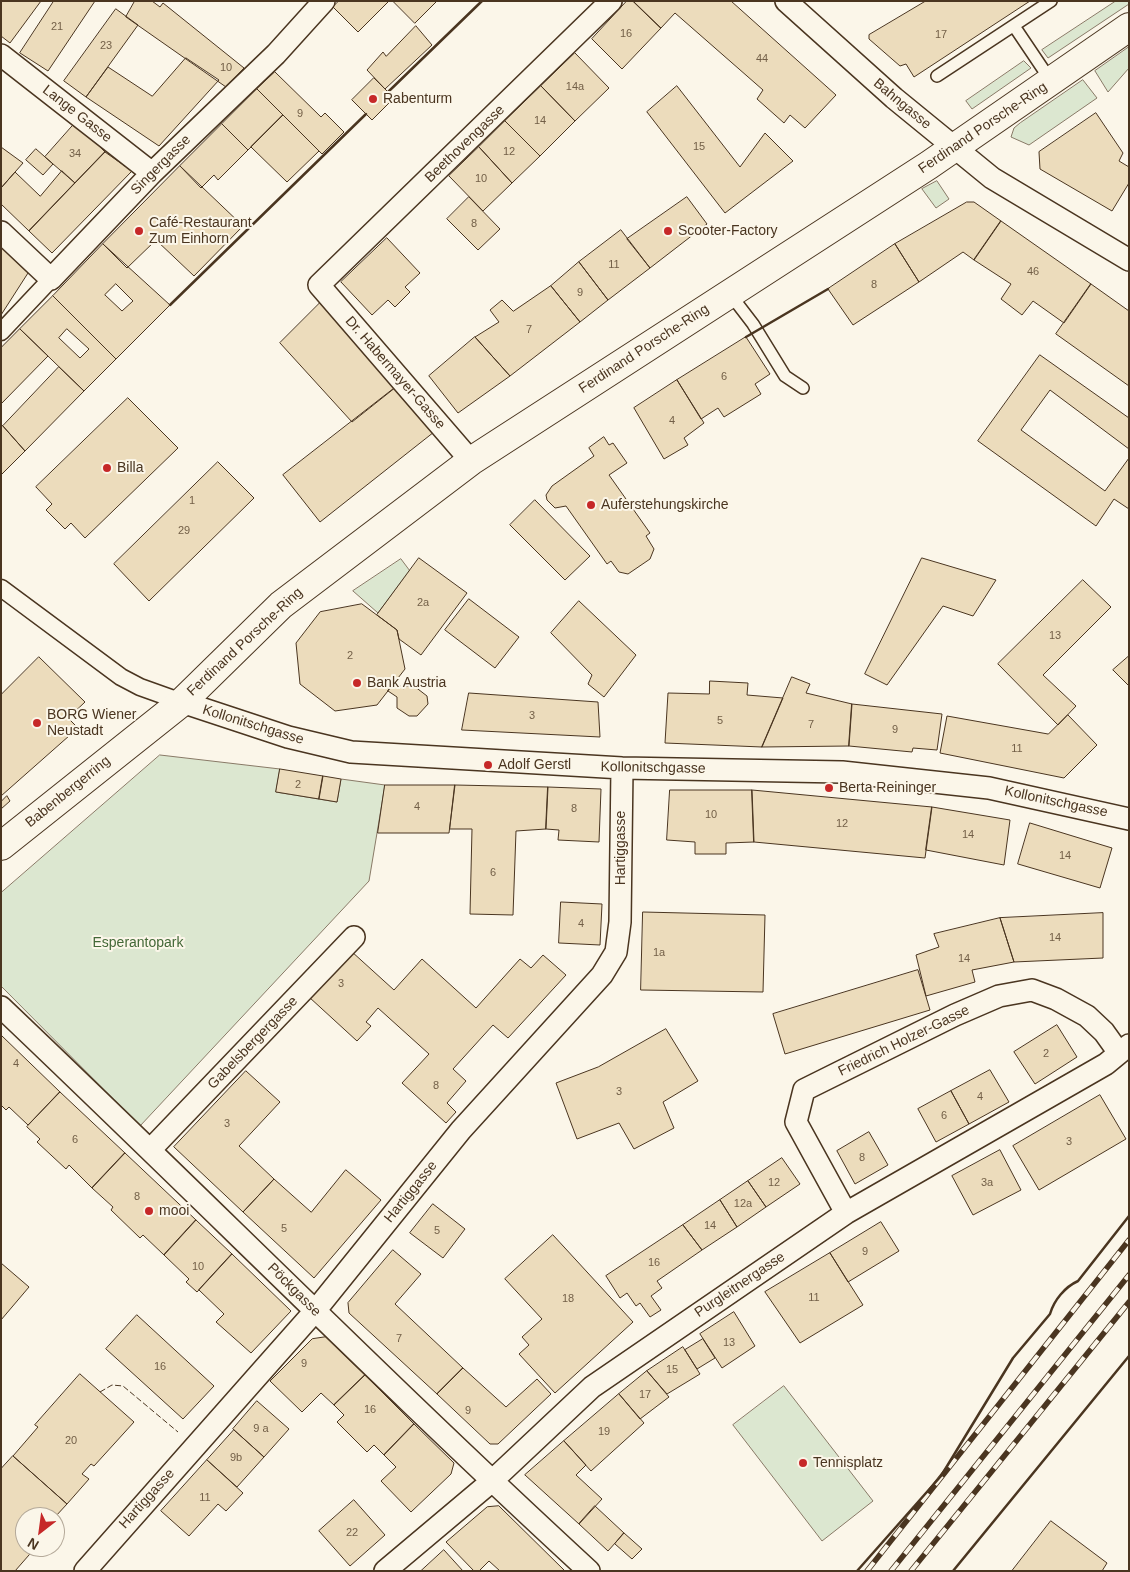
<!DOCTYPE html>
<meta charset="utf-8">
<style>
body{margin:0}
#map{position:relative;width:1130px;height:1572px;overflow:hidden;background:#fbf6e9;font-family:Helvetica,sans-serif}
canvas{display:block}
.frame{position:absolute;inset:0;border:2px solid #4a3520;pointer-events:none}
.north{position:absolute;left:15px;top:1507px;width:50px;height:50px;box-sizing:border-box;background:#fbf6e9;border:1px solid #b4a999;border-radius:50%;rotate:210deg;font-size:14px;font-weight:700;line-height:20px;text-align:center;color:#4a3520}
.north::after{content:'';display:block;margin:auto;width:18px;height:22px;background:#c62828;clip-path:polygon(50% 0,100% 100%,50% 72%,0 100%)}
</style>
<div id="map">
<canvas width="1130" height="1572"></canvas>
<div class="frame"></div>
<div class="north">N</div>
</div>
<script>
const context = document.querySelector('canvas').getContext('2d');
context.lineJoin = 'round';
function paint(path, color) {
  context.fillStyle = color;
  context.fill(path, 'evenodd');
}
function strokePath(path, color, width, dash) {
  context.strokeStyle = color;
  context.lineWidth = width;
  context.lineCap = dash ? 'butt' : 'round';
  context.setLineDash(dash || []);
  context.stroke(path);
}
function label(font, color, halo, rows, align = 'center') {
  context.font = font + ' Helvetica,sans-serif';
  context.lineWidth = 4;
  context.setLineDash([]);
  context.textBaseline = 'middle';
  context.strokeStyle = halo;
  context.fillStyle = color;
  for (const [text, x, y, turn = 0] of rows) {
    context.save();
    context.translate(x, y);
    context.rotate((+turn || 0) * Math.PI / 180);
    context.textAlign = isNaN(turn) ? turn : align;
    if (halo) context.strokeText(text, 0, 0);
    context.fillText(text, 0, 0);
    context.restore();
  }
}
const green = new Path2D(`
 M1116,1H1129V4L1048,58L1042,50Z
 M1129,47V68L1108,92L1095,71Z
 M1024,61L1031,68L972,109L966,101Z
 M1083,80L1097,98L1029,145L1011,137L1014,128L1020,123Z
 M937,181L949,199L936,208L922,189Z
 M401,559L410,571L378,613L353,591Z
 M160,755L280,769L276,792L337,802L341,779L385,785L369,881L140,1126L1,986V893Z
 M784,1386L873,1501L822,1541L733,1425Z`);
paint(green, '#dce7d0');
strokePath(green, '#887966', 1);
const building = new Path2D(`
 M1,1H41L10,43L1,36Z
 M54,1H95L48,71L20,53Z
 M135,1H152L160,7L163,3L244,68L226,87L126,17Z
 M339,1H389L358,32L333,7Z
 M393,1H437L415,23Z
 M627,1H633L661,28L622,69L592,39Z
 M633,1H731L836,95L805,128L790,115L784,123L757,99L763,90L675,13L661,28Z
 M926,1H1030L914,77L906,64L900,66L869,39V35Z
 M116,9L138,25L86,97L64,81Z
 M416,26L432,45L385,89L367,70L383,52L386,56Z
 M575,53L609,88L575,121L541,86Z
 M186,58L219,80L159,146L86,97L108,67L152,96Z
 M275,72L321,117L325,113L344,132L322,154L257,89Z
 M374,78L394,98L372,120L352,100Z
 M541,86L575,121L540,156L505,121Z
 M677,86L740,167L765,133L793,161L725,213L647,112Z
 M257,89L283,115L248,150L222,124Z
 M1096,113L1123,153L1119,161L1129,167V183L1112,211L1040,169L1039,152Z
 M283,115L319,151L287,182L251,147Z
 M505,121L540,156L512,183L479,147Z
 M76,122L105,152L75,183L45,157Z
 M222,124L248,150L218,180L214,175L201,188L180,166Z
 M1,147L23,163L1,188Z
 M479,147L512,183L483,211L449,176Z
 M36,149L53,164L43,175L26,160Z
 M105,152L132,171L52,253L29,231Z
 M180,166L243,226L194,276L156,240L127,268L103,244Z
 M62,171L75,183L29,231L1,204V188L15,172L40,196Z
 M469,197L500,229L478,250L447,219Z
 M687,197L707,224L650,268L627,239Z
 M967,202H974L1001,221L974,260L963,252L919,282L895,244Z
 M1001,221L1091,284L1064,323L1033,301L1022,315L1001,299L1011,284L974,260Z
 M621,230L650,268L608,300L579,262Z
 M387,238L420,273L405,287L410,292L395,307L388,300L372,315L341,282Z
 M103,244L170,305L116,359L53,296ZM116,284L133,301L122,311L105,295Z
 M895,244L919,282L853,325L828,289Z
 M1,247L28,273L1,315Z
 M579,262L608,300L580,322L551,286Z
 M1091,284L1129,311V386L1056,334Z
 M551,286L580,322L510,376L475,337L499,322L490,310L502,300L513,311Z
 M53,296L116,359L84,391L20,329ZM67,329L89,349L80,358L59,338Z
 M320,303L396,387L352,422L280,343Z
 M20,329L48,356L1,404V348Z
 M475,337L510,376L458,413L429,376Z
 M746,337L770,374L755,384L761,394L724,417L718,408L701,419L677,380Z
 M1040,355L1129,418V449L1050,390L1021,430L1105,491L1129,458V509L1114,499L1096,526L978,441Z
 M59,367L84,391L25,451L3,426Z
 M677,380L704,423L684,438L688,445L664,459L634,408Z
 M396,387L434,432L320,522L283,475Z
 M128,398L178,448L85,538L71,523L65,529L46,510L52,504L36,487Z
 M1,424L25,451L1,475Z
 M604,437L609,445L613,443L627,463L609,475L650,533L646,536L654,549L650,559L628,574L619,572L611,561L607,564L566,506L555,508L547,500L546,495L552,486L594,456L589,448Z
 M218,462L254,498L149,601L114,564Z
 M535,500L590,556L565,580L510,525Z
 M419,558L467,593L421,655L399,639L397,630L377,615Z
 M922,558L996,580L973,616L943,606L887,685L865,674Z
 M1083,580L1111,607L1043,675L1076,706L1058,725L998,664Z
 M469,599L519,637L495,668L445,630Z
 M579,601L636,655L604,697L588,684L592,675L551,633Z
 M362,604L397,630L405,669L377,705L335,711L300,684L296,643L320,612Z
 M1129,656V686L1113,670Z
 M39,657L85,702L68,718L78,728L1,796V695Z
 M792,677L810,684L806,693L852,704L849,746L762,747Z
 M710,681L748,683L747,695L783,698L762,747L665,743L668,693L709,694Z
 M395,682L404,689L406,686H414L427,696L428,704L417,716H409L397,708V697L388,691Z
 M469,693L598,702L600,737L462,730Z
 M852,704L942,714L937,750L913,748L912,752L849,746Z
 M1068,715L1097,745L1064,778L940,753L947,716L1048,734Z
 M280,769L323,776L319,799L276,792Z
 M323,776L341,779L337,802L319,799Z
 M385,785H455L449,833H378Z
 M455,785L548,787L546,829L516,831L513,915L470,914L472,829H450Z
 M548,787L601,789L599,842L558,840L559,830L546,829Z
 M670,790H752L754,842L726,843V854H695V842L667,840Z
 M752,790L932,807L925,858L754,842Z
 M7,796L10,801L1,809V802Z
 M932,807L1010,820L1004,865L926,850Z
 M1030,823L1112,848L1100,888L1018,864Z
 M561,902L602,904L600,945L559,943Z
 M643,912L765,915L763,992L641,990Z
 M1103,913V958L1014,962L1000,918Z
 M1000,918L1014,962L972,970L975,982L926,996L916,955L939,947L934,934Z
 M351,951L394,990L422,959L476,1008L520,959L531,968L543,955L566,975L508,1038L493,1025L453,1069L466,1081L447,1103L456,1112L446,1123L402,1083L429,1054L378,1008L366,1022L371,1026L357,1041L309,997Z
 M918,970L930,1010L785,1054L773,1014Z
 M1057,1025L1077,1057L1035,1084L1014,1052Z
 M666,1029L698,1081L663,1102L674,1128L634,1149L619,1123L577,1139L556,1083L598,1067Z
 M1,1035L60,1092L28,1125L9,1107L6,1110L1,1105Z
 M990,1070L1009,1102L969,1124L951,1091Z
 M246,1071L280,1102L239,1146L274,1179L243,1212L174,1147Z
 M951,1091L969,1124L936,1142L918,1109Z
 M60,1092L125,1153L92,1188L69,1165L66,1169L37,1142L40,1139L27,1127Z
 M1100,1095L1126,1139L1039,1190L1013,1146Z
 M869,1132L888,1165L855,1184L837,1151Z
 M1000,1150L1021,1190L973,1215L952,1176Z
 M125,1153L196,1220L164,1255L143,1235L140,1238L111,1210L113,1207L92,1188Z
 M782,1158L800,1184L766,1207L748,1181Z
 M346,1170L381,1200L314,1278L243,1212L274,1179L311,1212Z
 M748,1181L766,1207L737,1227L720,1200Z
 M720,1200L737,1227L702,1250L683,1225Z
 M433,1204L465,1229L443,1258L410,1233Z
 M196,1220L232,1254L197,1292L186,1282L189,1279L164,1255Z
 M881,1222L899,1251L848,1282L830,1253Z
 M683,1225L702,1250L657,1281L662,1288L651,1296L661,1310L650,1317L640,1303L636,1306L627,1293L620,1298L606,1276Z
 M553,1235L633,1322L555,1393L519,1354L529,1345L522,1337L542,1319L505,1279Z
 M393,1250L421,1274L395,1304L463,1368L437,1394L349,1313L348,1303Z
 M830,1253L863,1305L800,1343L765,1292Z
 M232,1254L291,1311L251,1353L216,1322L224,1314L199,1290Z
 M1,1263L29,1287L1,1320Z
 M734,1312L755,1346L722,1368L700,1334Z
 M137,1315L214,1386L183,1419L106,1349Z
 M326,1337L365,1375L334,1405L321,1393L302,1412L270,1381L312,1339Z
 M703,1339L715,1358L697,1369L685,1350Z
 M683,1347L700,1374L667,1394L647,1371Z
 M463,1368L506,1407L537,1379L551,1394L498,1444H490L437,1394Z
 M647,1371L669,1397L640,1419L619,1394Z
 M80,1374L134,1422L94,1466L91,1464L82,1474L89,1479L67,1504L13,1456L38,1427L35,1425Z
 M365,1375L414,1424L384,1455L374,1445L367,1452L337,1422L344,1415L334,1405Z
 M619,1394L644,1423L591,1471L564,1441Z
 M257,1401L289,1429L264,1457L233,1429Z
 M414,1424L454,1463L451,1474L411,1512L381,1481L396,1467L384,1455Z
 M234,1430L264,1457L237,1487L207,1460Z
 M564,1441L586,1465L576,1475L602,1499L579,1524L525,1475Z
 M13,1456L67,1504L55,1517H25V1547H36L15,1571H1V1469Z
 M207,1460L243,1493L226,1511L218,1504L189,1536L161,1511Z
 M354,1500L385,1535L350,1566L319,1531Z
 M499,1506L565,1571H500L489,1561L479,1571H474L446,1542L487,1507Z
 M595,1506L624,1533L608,1551L579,1524Z
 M1051,1521L1107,1563L1102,1571H1012Z
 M624,1533L642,1549L632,1559L615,1544Z
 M444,1550L463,1571H421Z`);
paint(building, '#ecdcbc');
strokePath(building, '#4a3520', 1);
const service = new Path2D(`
 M1014,26L1051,81
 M937,76L1051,1
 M730,294L753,324L785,376L803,388`);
const pedestrian = new Path2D(`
 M1,332L51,279
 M1,588L121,677L140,687L182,702`);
const minor = new Path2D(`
 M786,1L894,98L992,178L1129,260
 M1,55L152,173
 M1,232L51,279L152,173L276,54L324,1
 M471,461L319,285L611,1
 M182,702L288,737L351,752L622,768L842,772L989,788L1129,819
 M1,1007C198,1194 389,1387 589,1571
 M151,1149L354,937
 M846,1213L796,1122L804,1090L955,1015L999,996L1032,990L1056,999L1087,1016L1104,1032L1119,1053
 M85,1571L315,1311L461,1130L602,975L616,952L620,922L622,768
 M385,1571L492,1481L592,1387L846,1213L1106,1064L1129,1045`);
const tertiary = new Path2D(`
 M1,846L182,702L281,605L471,461L929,165L1129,27`);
strokePath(service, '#4a3520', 14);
strokePath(pedestrian, '#4a3520', 19);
strokePath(minor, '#4a3520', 24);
strokePath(tertiary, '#4a3520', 30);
strokePath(service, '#fbf6e9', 11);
strokePath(pedestrian, '#fbf6e9', 16);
strokePath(minor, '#fbf6e9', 21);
strokePath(tertiary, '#fbf6e9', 28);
const rail = new Path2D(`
 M867,1571L1129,1240
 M891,1571L1129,1275
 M911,1571L1129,1302`);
strokePath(rail, '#4a3520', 5.5);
strokePath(rail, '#fbf6e9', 4, [11]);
strokePath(new Path2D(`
 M100,1392L112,1385L123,1386L178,1432`), '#4a3520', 1, [6, 2.5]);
strokePath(new Path2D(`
 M388,92L482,1
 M170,305L366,114
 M746,337L828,289
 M857,1571L941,1476L1013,1358L1050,1314C1054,1300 1065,1287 1078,1281L1129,1216
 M953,1571L1129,1356`), '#4a3520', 2.5);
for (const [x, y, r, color] of [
 [373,99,5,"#c62828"],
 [139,231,5,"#c62828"],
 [668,231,5,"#c62828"],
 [107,468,5,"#c62828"],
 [591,505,5,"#c62828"],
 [357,683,5,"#c62828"],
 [37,723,5,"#c62828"],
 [488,765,5,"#c62828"],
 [829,788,5,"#c62828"],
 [149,1211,5,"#c62828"],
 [803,1463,5,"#c62828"]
]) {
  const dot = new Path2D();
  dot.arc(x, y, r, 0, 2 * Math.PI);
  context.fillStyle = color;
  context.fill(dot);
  strokePath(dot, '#fbf6e9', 2);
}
label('11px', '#725f47', null, [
 ["21",57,27],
 ["16",626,34],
 ["17",941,35],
 ["23",106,46],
 ["44",762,59],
 ["10",226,68],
 ["14a",575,87],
 ["9",300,114],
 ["14",540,121],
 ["15",699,147],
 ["12",509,152],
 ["34",75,154],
 ["10",481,179],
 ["8",474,224],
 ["11",614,265],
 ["46",1033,272],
 ["8",874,285],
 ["9",580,293],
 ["7",529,330],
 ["6",724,377],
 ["4",672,421],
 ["1",192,501],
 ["29",184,531],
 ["2a",423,603],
 ["13",1055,636],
 ["2",350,656],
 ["3",532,716],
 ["5",720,721],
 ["7",811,725],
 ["9",895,730],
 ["11",1017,749],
 ["2",298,785],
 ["4",417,807],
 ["8",574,809],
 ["10",711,815],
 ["12",842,824],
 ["14",968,835],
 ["14",1065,856],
 ["6",493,873],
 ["4",581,924],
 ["14",1055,938],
 ["1a",659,953],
 ["14",964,959],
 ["3",341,984],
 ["2",1046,1054],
 ["4",16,1064],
 ["8",436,1086],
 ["3",619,1092],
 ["4",980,1097],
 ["6",944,1116],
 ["3",227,1124],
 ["6",75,1140],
 ["3",1069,1142],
 ["8",862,1158],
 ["12",774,1183],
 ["3a",987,1183],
 ["8",137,1197],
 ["12a",743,1204],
 ["14",710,1226],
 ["5",284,1229],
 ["5",437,1231],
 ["9",865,1252],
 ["16",654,1263],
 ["10",198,1267],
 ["11",814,1298],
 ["18",568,1299],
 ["7",399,1339],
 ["13",729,1343],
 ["9",304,1364],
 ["16",160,1367],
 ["15",672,1370],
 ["17",645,1395],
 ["16",370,1410],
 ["9",468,1411],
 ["9 a",261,1429],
 ["19",604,1432],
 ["20",71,1441],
 ["9b",236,1458],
 ["11",205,1498],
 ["22",352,1533]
]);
label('14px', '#4a3520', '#fbf6e9', [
 ["Rabenturm",383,99],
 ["Café-Restaurant",149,223],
 ["Zum Einhorn",149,239],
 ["Scooter-Factory",678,231],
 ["Billa",117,468],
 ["Auferstehungskirche",601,505],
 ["Bank Austria",367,683],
 ["BORG Wiener",47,715],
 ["Neustadt",47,731],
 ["Adolf Gerstl",498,765],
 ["Berta Reininger",839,788],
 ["mooi",159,1211],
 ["Tennisplatz",813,1463]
], 'left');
label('14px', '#4a3520', '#fbf6e9', [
 ["Bahngasse",902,104,40],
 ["Lange Gasse",77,114,38],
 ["Ferdinand Porsche-Ring",983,128,-34],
 ["Beethovengasse",465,144,-44],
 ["Singergasse",161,165,-45],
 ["Ferdinand Porsche-Ring",644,349,-33],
 ["Dr. Habermayer-Gasse",395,373,49],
 ["Ferdinand Porsche-Ring",245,642,-43],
 ["Kollonitschgasse",253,725,17],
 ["Kollonitschgasse",653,768,1],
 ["Babenbergerring",68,792,-39],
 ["Kollonitschgasse",1056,802,12],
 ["Hartiggasse",621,848,-90],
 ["Friedrich Holzer-Gasse",904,1041,-26],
 ["Gabelsbergergasse",253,1043,-46],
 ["Hartiggasse",411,1192,-51],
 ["Purgleitnergasse",740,1285,-34],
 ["Pöckgasse",294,1290,45],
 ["Hartiggasse",147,1499,-48]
]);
label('14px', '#436837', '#fbf6e9', [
 ["Esperantopark",138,943]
]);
</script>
